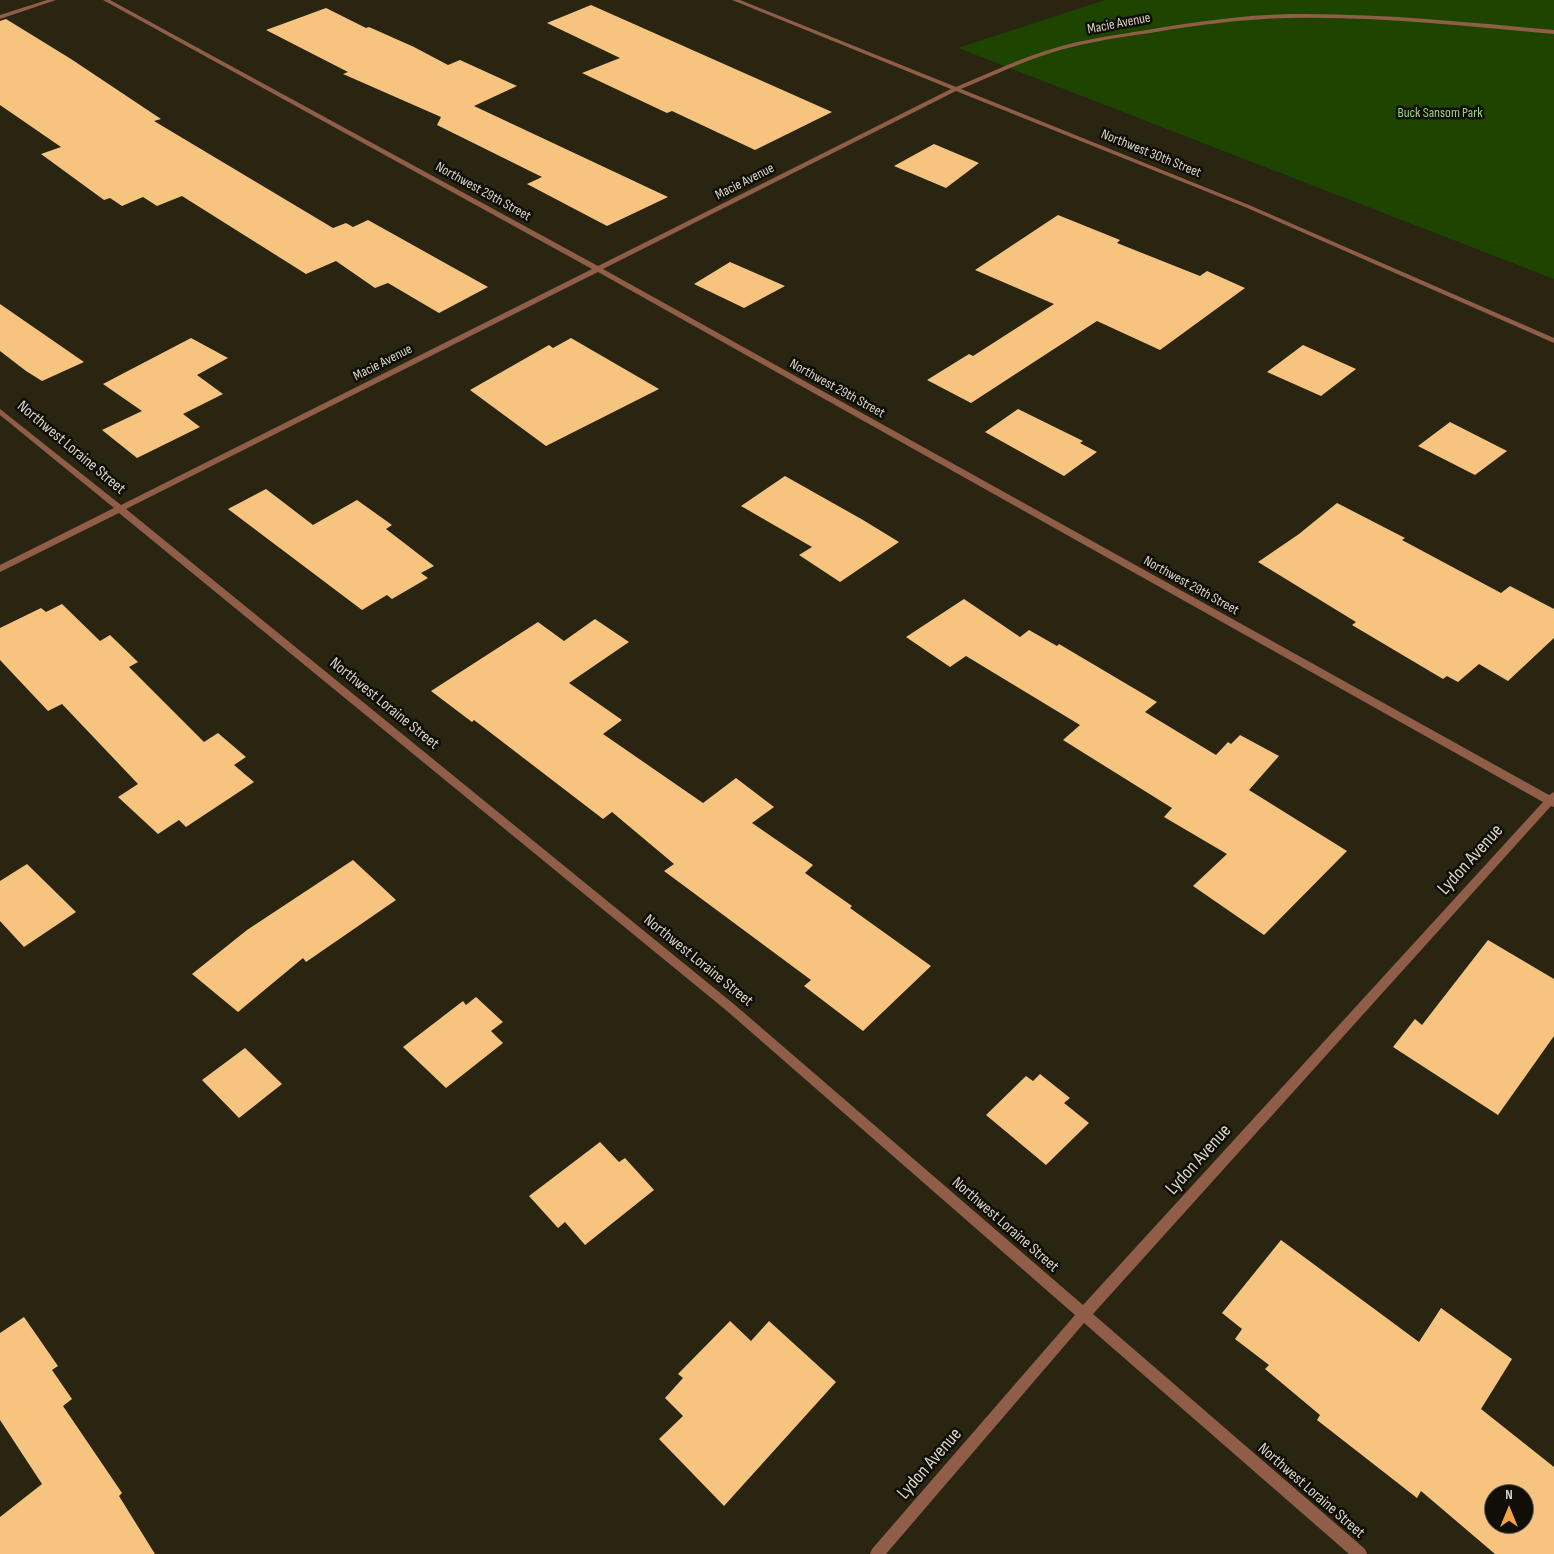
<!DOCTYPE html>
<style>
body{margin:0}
#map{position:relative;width:1554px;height:1554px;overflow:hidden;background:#292511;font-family:"Sofia Sans Condensed",sans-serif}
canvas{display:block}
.north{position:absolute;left:1484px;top:1484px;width:50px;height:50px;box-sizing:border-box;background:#100e06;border:1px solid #5f5d54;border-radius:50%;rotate:0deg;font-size:14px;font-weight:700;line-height:20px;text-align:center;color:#d6d4c8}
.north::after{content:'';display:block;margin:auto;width:18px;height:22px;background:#f5a246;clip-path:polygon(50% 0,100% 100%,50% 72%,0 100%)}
</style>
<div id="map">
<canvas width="1554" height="1554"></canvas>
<div class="north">N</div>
</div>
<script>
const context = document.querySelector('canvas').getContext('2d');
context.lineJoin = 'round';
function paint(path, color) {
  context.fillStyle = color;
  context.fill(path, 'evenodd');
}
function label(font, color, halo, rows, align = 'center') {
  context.font = font + ' "Sofia Sans Condensed",sans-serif';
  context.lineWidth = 5;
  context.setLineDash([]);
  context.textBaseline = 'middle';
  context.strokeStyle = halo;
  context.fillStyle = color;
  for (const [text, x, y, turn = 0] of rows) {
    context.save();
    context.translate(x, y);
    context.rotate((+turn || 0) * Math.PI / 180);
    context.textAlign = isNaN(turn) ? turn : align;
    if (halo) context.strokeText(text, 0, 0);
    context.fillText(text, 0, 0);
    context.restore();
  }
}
paint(new Path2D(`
 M1105,0H1554V279L958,48Z`), '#1e4500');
paint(new Path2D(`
 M591,5L832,112L755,150L672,111L667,113L582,73L620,58L547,23Z
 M326,8L366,28L369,27L414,47L448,65L460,60L517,86L474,106L668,197L607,226L527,184L542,177L437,125L441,117L343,74L348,72L266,30Z
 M6,19L71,59L161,119L154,121L333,228L346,223L353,227L368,220L488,287L439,313L388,283L375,288L336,261L306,274L182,196L157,206L143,197L122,206L110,198L104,200L41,154L61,147L0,105V21Z
 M934,144L979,163L946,188L894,166Z
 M1058,215L1120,240L1117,243L1200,276L1207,271L1245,288L1160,350L1097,321L971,403L927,380L969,354L973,356L1054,304L975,270Z
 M730,262L785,286L744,308L694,284Z
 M0,304L84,362L42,381L26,371L0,351Z
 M191,338L228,358L197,375L223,394L183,414L200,427L137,458L102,430L142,411L103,384Z
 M571,338L659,389L546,446L470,390L549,345L553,348Z
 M1303,345L1356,369L1321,396L1267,372Z
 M1018,409L1083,441L1080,443L1097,452L1064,476L985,432Z
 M1450,422L1507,451L1475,475L1418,446Z
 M785,476L863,520L899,542L840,582L799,555L812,547L741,506Z
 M266,489L313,525L357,500L392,525L386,529L434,566L421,573L428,578L392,599L387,595L362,610L228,509Z
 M1337,503L1405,538L1402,540L1501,593L1510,586L1554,609V638L1508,681L1479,664L1458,682L1447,676L1443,679L1352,625L1356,622L1258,562L1299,534Z
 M964,599L1020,637L1029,630L1057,646L1059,644L1157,702L1145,712L1216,755L1228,742L1231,744L1240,735L1279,756L1249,790L1347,851L1264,935L1193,886L1227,854L1164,817L1172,808L1063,740L1080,725L966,656L950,667L906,637Z
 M62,604L100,641L110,635L138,662L129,667L204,742L218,733L246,757L234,765L254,782L186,827L179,820L158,834L118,797L138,784L62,704L48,711L0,660V628L41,608L46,612Z
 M595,619L629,642L569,683L622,720L603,734L703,803L736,778L774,807L752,823L813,865L805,873L852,906L850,908L931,966L863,1031L804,986L811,980L664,871L674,864L612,812L603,819L474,720L472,722L431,691L538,622L564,641Z
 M353,860L396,900L306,962L303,958L238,1012L192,974L247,930Z
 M27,864L76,912L24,947L0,921V881Z
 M1488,940L1554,979V1036L1498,1115L1393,1047L1415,1019L1422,1025Z
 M476,997L503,1022L491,1031L503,1043L446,1088L403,1047L463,1001L466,1005Z
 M245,1048L282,1084L239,1118L202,1080Z
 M1040,1074L1070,1098L1064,1103L1089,1123L1046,1165L986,1115L1026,1076L1033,1081Z
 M600,1142L619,1162L625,1158L654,1190L585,1245L565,1222L558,1228L529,1196Z
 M1281,1240L1419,1342L1441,1308L1512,1359L1481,1409L1554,1467V1554H1495L1421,1491L1417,1498L1317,1420L1320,1415L1265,1369L1269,1365L1235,1339L1242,1329L1222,1313ZM1494,1494H1524V1524H1494Z
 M24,1317L58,1366L52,1370L72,1399L63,1406L122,1493L119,1496L155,1554H0V1517L42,1484L0,1420V1333Z
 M730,1321L751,1341L769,1321L836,1382L724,1506L659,1439L683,1416L665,1398L683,1378L678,1374Z`), '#f7c47f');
paint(new Path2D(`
 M47,0H56L0,19V15Z
 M103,0H110L598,266L951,89L732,0H740L956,87C989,73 1021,58 1055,48C1085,39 1116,35 1147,30C1194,22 1242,15 1290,14C1378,13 1466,22 1554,30V34C1466,26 1377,16 1289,18C1242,19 1196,25 1150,33C1120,37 1089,42 1060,50C1026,60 994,75 961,89L1249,205L1554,338V343L1245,207L956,91L603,269L1549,795L1554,792V807L1551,806L1093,1314L1365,1549L1367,1554H1349L1084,1323L886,1554H870L872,1549L1075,1315L727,1011L119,513L0,572V565L114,508L0,415V409L121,505L592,269ZM598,272L1543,802L1083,1305L735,1005L126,509Z`), '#905d49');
label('14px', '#d6d4c8', '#100e06', [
 ["Macie Avenue",1119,24,-11],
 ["Northwest 30th Street",1151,154,22],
 ["Macie Avenue",745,182,-27],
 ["Northwest 29th Street",483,192,29],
 ["Macie Avenue",383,363,-27],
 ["Northwest 29th Street",837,389,29],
 ["Northwest 29th Street",1191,586,29]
]);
label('14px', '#99d47b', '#100e06', [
 ["Buck Sansom Park",1440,113]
]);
label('16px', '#d6d4c8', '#100e06', [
 ["Northwest Loraine Street",71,448,40],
 ["Northwest Loraine Street",384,704,39],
 ["Northwest Loraine Street",698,961,39],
 ["Northwest Loraine Street",1005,1225,41],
 ["Northwest Loraine Street",1311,1491,41]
]);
label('19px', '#d6d4c8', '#100e06', [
 ["Lydon Avenue",1471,860,-48],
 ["Lydon Avenue",1199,1160,-48],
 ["Lydon Avenue",930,1464,-49]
]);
</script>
